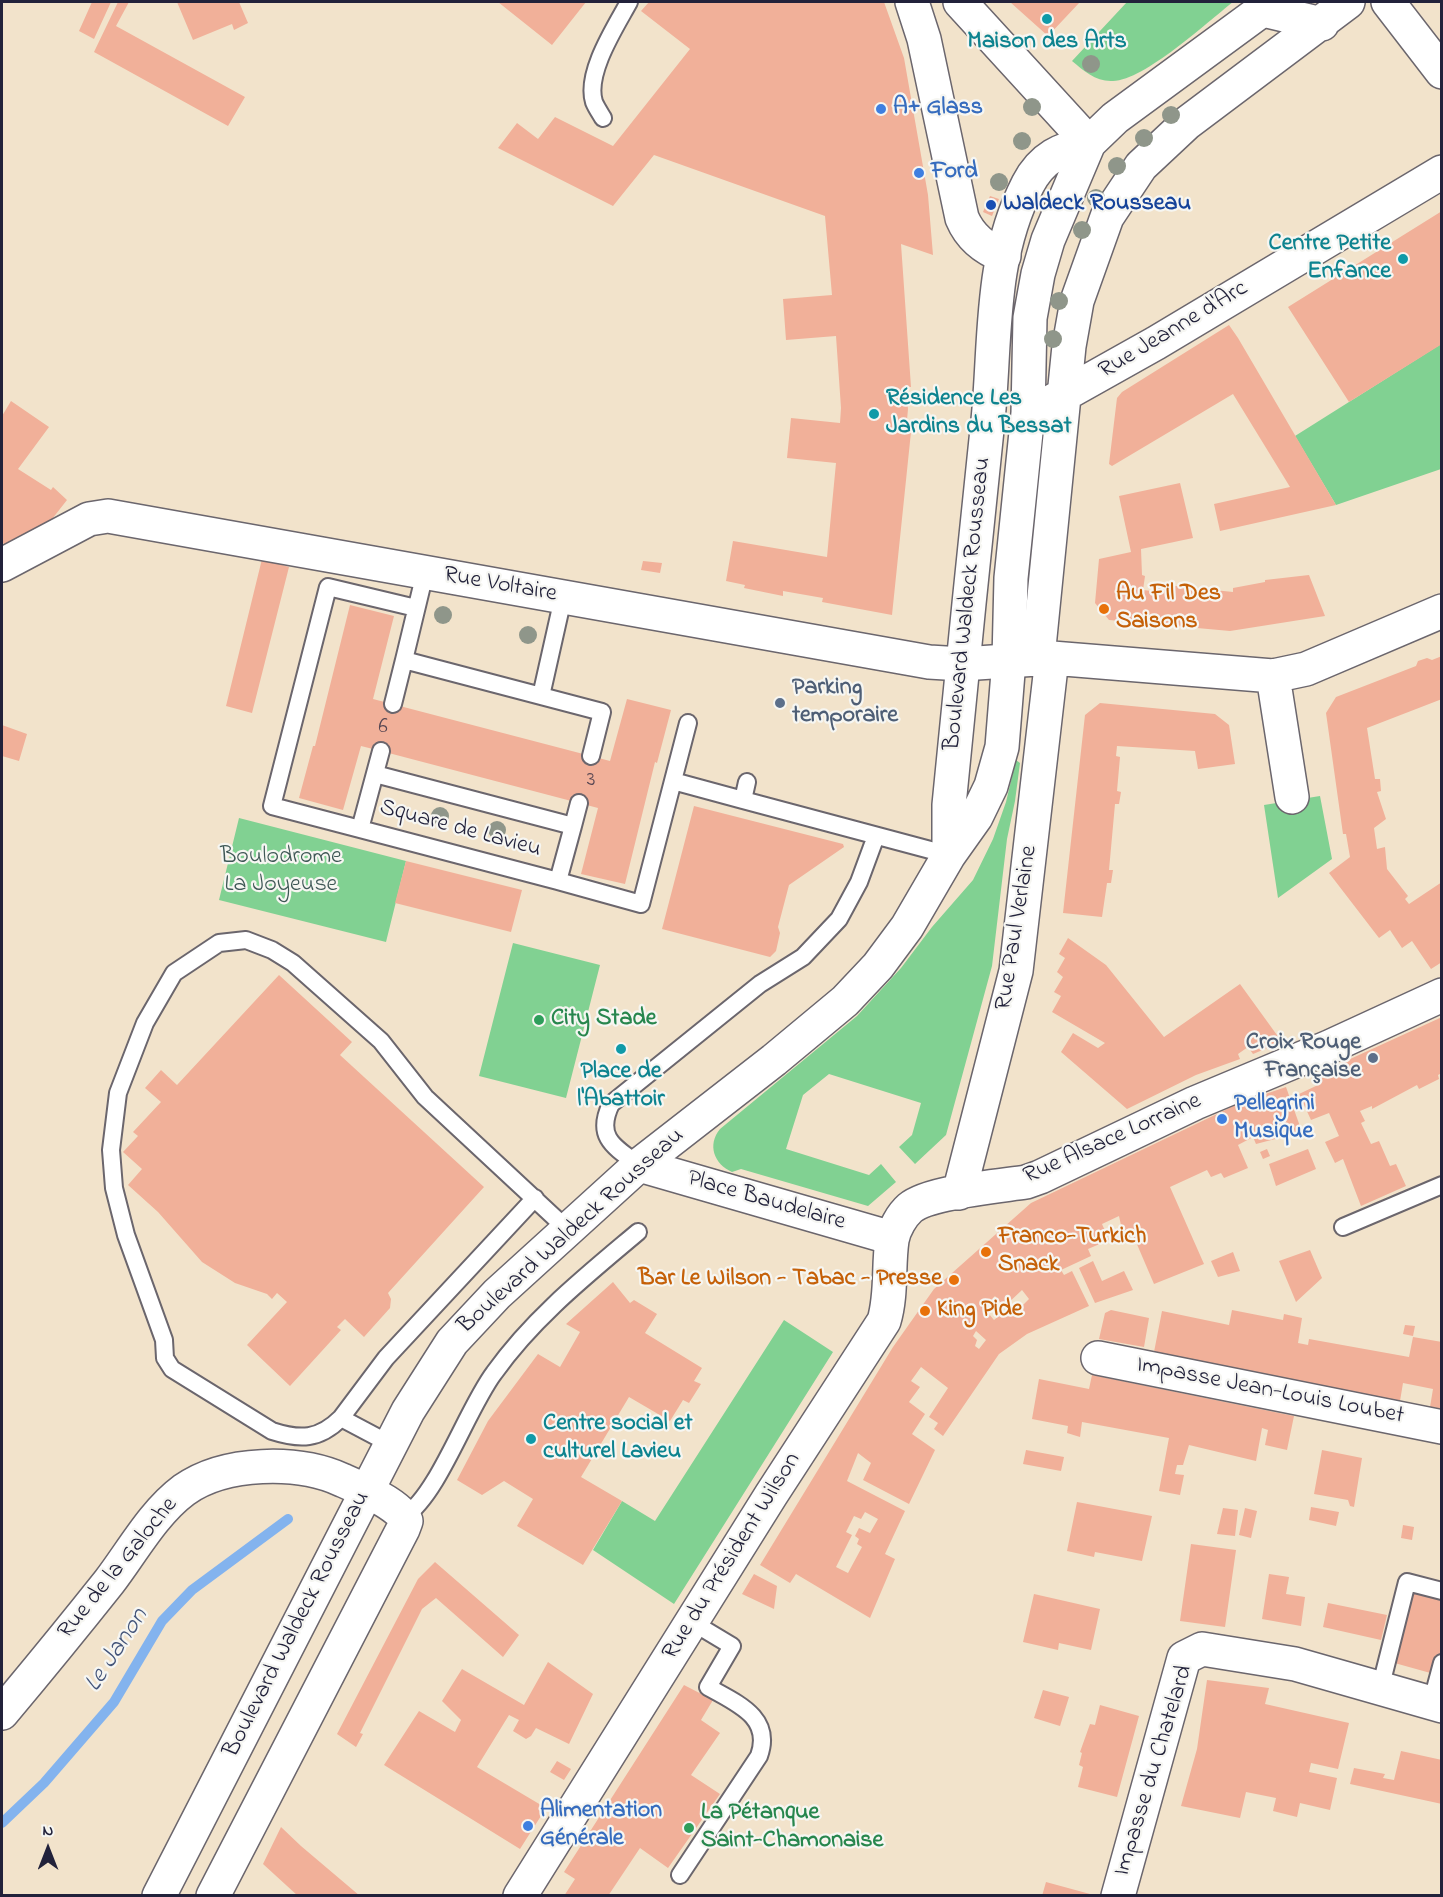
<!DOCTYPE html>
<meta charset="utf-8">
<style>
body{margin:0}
#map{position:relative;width:1443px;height:1897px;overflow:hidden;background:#f2e3cb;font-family:"Indie Flower",sans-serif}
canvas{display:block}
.frame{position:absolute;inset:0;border:3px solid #22223b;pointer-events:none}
.north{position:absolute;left:18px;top:1819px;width:60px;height:60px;-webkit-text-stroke:4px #f6f6f2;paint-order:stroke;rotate:0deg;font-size:16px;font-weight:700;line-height:24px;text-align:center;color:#22223b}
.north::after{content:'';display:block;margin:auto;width:21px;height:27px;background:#22223b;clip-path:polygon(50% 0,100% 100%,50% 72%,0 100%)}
</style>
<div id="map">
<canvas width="1443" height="1897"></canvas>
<div class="frame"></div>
<div class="north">N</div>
</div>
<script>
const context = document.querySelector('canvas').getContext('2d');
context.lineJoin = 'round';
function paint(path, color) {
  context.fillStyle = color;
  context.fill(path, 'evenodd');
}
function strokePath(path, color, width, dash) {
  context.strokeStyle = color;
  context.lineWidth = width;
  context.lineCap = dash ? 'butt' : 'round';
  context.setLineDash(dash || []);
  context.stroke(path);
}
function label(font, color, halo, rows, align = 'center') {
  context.font = font + ' "Indie Flower",sans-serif';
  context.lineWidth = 4.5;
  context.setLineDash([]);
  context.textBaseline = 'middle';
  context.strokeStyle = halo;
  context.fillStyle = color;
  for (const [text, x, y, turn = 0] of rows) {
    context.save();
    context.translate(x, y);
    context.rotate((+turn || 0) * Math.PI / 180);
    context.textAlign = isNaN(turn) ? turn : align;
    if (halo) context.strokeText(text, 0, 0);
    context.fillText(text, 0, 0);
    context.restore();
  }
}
paint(new Path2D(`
 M1127,2H1233C1206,23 1145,80 1113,81C1096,82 1084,71 1072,61Z
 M1441,344V469L1336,505L1295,436Z
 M1016,760L1020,763L1015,801L1007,839L992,966L946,1135L915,1164L899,1147L912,1135L921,1103L829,1074L803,1095L786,1149L869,1175L881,1164L896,1182L868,1206L741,1169L732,1172C714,1164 707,1145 720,1129L857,1016L901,968L932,927L973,880L993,839L1006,802Z
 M1320,796L1332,859L1278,898L1264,805Z
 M239,818L406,861L386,942L219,900Z
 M513,943L600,965L566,1098L479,1076Z
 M784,1320L833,1352L674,1604L593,1550L622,1501L655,1521Z`), '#81d192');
strokePath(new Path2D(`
 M2,1823L44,1783L114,1702L162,1621L192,1590L288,1519`), '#83b3ee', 10);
paint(new Path2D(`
 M92,2H111L94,39L79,31Z
 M118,2H129L116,26L245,97L228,126L94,52Z
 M177,2H239L248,23L234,30L232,24L193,40Z
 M498,2H586L552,45Z
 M649,2H884L904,58L928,195L933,255L901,244L911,387H906L908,409L906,431L911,432L892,615L822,602L823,598L783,591V596L744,588L745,585L726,581L733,541L827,557L836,463L787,458L791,418L840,423L841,408L836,336L786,340L783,299L832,295L825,216L654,155L613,206L498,148L517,123L538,139L555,117L613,146L690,49L641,11Z
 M1010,2H1080L1048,36Z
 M990,196L999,199L992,216L983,212Z
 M1442,211V344L1349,402L1288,307Z
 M1229,325L1238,338L1336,505L1220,531L1214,504L1290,487L1233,394L1112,466L1109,464L1117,398L1122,392Z
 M11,401L49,427L18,469L51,490L53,487L67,500L45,528L9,549L2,542V416Z
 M1180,483L1193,538L1141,549L1142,575L1145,576L1143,590L1152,591L1157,584L1233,592V588L1265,582V580L1309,575L1325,616L1230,631L1109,620L1095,603L1099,559L1131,552L1119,496Z
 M262,559L289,567L252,713L226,706Z
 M643,561L662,563L660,573L641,570Z
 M350,605L394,616L373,699L610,761L627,699L671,710L657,763L655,762L625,884L581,874L598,808L381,751L361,746L343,810L299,798L313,746H315Z
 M1442,656V699L1367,728L1375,779H1380L1381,791L1377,792L1386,819L1374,828L1377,849L1385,847L1387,869L1408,896L1405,899L1409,904L1442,882V962L1431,969L1412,941L1402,948L1390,930L1379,938L1329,873L1350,857L1346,834H1343L1326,713L1336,697L1416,666L1418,661L1427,658L1432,660Z
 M1100,703L1215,714L1229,725L1235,764L1198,769L1195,751L1117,746L1116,756L1120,757L1117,791L1121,792L1119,804H1115L1109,870H1113L1111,883H1107L1102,917L1063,913L1085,715Z
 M2,725L27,734L19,761L2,756Z
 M694,806L843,844L844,847L789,885L778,927L780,933L776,951L770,957L662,929Z
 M406,861L522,890L511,932L395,903Z
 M1068,938L1106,965L1164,1037L1240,984L1282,1042L1253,1054L1248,1047L1238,1054L1240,1059L1196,1075L1127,1109L1061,1052L1073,1033L1098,1048L1105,1043L1052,1012L1061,996L1054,992L1063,977L1057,972L1065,958L1059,954Z
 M279,975L352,1042L340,1055L484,1187L388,1293L391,1299L390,1308L364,1337L345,1319L337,1327L341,1330L290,1386L247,1345L287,1302L277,1293L272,1299L267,1294L235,1283L202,1262L158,1212L128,1185L142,1169L123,1152L138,1136L133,1132L161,1102L145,1088L161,1070L177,1085Z
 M1442,1017V1073L1438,1075L1439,1079L1419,1089L1417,1085L1372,1109V1106L1360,1111L1365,1121L1361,1123L1371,1144L1379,1141L1390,1166L1396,1164L1406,1186L1361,1206L1343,1159L1335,1163L1325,1142L1339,1136L1329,1113L1311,1120L1299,1094L1318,1085L1313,1076Z
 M1286,1087L1302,1132L1256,1144L1253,1137L1238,1145L1248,1168L1224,1178L1221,1173L1211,1177L1207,1170L1170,1187L1204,1264L1154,1284L1133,1235L1124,1239L1119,1216L1102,1224L1109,1240L1088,1249L1091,1256L1061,1270L1064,1275L1072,1271L1089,1306L1027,1334L999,1354L943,1436L934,1429L938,1423L929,1417L948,1388L921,1367L911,1381L920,1387L909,1402L925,1414L912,1434L935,1450L909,1504L863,1480L871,1463L858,1453L847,1481L905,1511L885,1554L895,1559L870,1618L796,1574L790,1583L760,1565L893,1347L934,1289L1031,1203L1242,1102ZM1022,1290L1029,1299L1012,1316L1006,1310L994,1320L984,1308L995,1296L1004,1307ZM976,1331L986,1340L979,1349L975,1346L977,1340L973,1336ZM865,1512L878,1519L870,1533L859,1528L855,1536L859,1539L857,1544L862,1547L848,1573L836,1567L852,1535L846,1532L854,1516L861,1519Z
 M1267,1149L1270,1156L1263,1159L1260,1152Z
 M1308,1149L1316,1169L1276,1186L1269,1164Z
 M1310,1250L1322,1278L1296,1302L1279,1261Z
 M1233,1252L1240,1271L1218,1277L1211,1261Z
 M1093,1261L1102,1281L1124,1271L1133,1290L1095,1303L1079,1268Z
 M613,1282L630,1303L634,1300L657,1314L645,1333L702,1368L694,1381L701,1384L689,1403L683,1400L670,1421L629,1397L581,1477L622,1501L583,1565L517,1526L533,1499L504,1481L482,1495L457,1480L488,1421L538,1354L560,1367L580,1332L566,1324Z
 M1111,1310L1149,1318L1144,1347L1099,1339L1105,1313Z
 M1232,1310L1283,1320L1284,1314L1302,1318L1298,1343L1308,1345L1309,1339L1409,1357L1413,1337L1442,1342V1409L1430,1407L1433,1389L1403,1383L1400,1401L1154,1352L1162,1311L1229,1325Z
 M1405,1325L1415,1326L1413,1336L1403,1334Z
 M1092,1375L1294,1416L1287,1450L1265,1445L1268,1430L1262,1428L1256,1461L1189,1445L1183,1465H1177L1175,1474L1184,1475L1180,1495L1159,1491L1169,1438L1082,1422L1080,1437L1067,1433L1068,1426L1032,1419L1039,1379L1089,1389Z
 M1026,1450L1064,1457L1061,1471L1023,1464Z
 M1322,1450L1362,1458L1354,1507L1350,1506L1348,1500L1314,1494Z
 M1077,1502L1152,1516L1142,1561L1095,1552L1094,1557L1067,1551Z
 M1311,1507L1339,1512L1336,1526L1309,1520Z
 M1223,1508L1238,1510L1235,1536L1217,1534Z
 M1245,1508L1257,1511L1251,1538L1239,1535Z
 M1403,1525L1414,1527L1412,1540L1401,1538Z
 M1191,1544L1236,1550L1225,1627L1180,1621Z
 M435,1562L519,1635L503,1657L436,1598L422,1609L360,1733L363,1734L356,1747L337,1734L418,1579Z
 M754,1574L777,1586L774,1609L742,1594Z
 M1269,1574L1289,1577L1286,1594L1305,1597L1301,1626L1262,1619Z
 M1410,1587L1442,1596V1646L1434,1674L1391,1662Z
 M1034,1594L1100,1609L1091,1650L1059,1643L1058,1650L1023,1642Z
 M1328,1603L1387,1615L1381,1640L1323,1627Z
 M548,1662L593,1694L569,1744L536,1728L531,1736L526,1739L513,1731L519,1720L509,1715L477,1767L546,1808L520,1849L384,1765L419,1711L455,1732L461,1720L442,1701L462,1669L524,1705Z
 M1207,1680L1269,1688L1265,1704L1349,1723L1338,1769L1311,1763L1309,1772L1337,1778L1330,1810L1300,1803L1297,1817L1273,1811L1276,1798L1246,1792L1240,1818L1181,1806L1197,1749Z
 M684,1685L713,1700L701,1720L720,1733L691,1775L720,1794L668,1868L640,1848L608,1896H564L575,1879L564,1872Z
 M1043,1690L1069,1697L1060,1726L1034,1718Z
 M1100,1705L1139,1716L1117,1797L1078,1787L1083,1767L1079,1765L1082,1753L1080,1752L1090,1724L1095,1725Z
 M1401,1751L1442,1760V1804L1350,1784L1354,1768L1385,1774L1383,1778L1394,1780Z
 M557,1761L571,1769L564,1780L550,1772Z
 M281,1827L301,1846L360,1896H298L263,1864Z
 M1046,1882L1090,1894V1896H1042Z`), '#f1b099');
const service = new Path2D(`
 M603,118C600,113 596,107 594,102C585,73 616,26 629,2
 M425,573L404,660L602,712L591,756
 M541,696L563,598
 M393,704L404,660
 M375,774L573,826L558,881L360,829L381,751
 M673,781L743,800
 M747,782L743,800L949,855
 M573,826L579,803
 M360,829L272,806L328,587L416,608
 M558,881L641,904L688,723
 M639,1165C614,1147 595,1137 611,1104L760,984L803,957L839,919L859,882L876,836
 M1343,1227L1442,1185
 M341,1418L386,1358L535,1198
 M392,1445L341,1418C319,1440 300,1440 272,1431L172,1369L165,1358L164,1340L126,1235L114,1188L111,1150L118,1093L145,1023L174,973L219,943L246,940L272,950L293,963L381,1041L425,1097L568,1230
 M405,1516C439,1493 467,1409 494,1373C533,1318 587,1275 638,1232
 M1380,1689L1407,1582L1442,1591
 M1431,1704L1442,1663
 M680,1875L759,1756C773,1717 736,1703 708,1687L732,1646L692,1622`);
const minor = new Path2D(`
 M912,2L924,39L962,218C970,237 985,249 1004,256
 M960,2L1089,143
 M1388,2L1442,72
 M1263,10L1322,24
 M1049,403L1156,343L1442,172
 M2,565L89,519L108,516L929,662L962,664L1052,658L1273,676L1306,669L1442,611
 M1038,657L1069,346L1077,301L1107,217L1141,166L1187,123L1348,2
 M1273,676L1292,797
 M639,1165L892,1238
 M959,1193L1016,971L1052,658
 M1098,1358L1442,1427
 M2,1713C38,1670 74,1626 109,1582C132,1552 153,1513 184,1490C225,1461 298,1460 342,1480C358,1487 401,1505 406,1521L403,1529L213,1896
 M520,1896L771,1495L884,1321C892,1294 888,1267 892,1240C894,1229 902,1215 910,1208C929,1192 999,1186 1026,1182L1040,1177L1195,1103L1329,1047L1442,995
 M1118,1896L1184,1658L1202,1649L1295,1664L1442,1706`);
const primary = new Path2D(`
 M949,855V805C962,677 974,548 988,420C996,339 989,260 1028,184C1042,157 1061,149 1089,143
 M159,1896L408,1411L452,1342L497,1294L639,1165L774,1060L845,1001L878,966L907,927L949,855L976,817L991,786L1002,747L1009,660L1011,578L1028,413L1030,318L1038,274L1048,240L1089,143L1115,118L1273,2`);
strokePath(service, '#6b666d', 20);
strokePath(minor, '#6b666d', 36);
strokePath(primary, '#6b666d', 36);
strokePath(service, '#fff', 16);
strokePath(minor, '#fff', 33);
strokePath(primary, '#fff', 33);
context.fillStyle = '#8f968a';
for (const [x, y] of [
 [1091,64],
 [1032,107],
 [1171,115],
 [1144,138],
 [1022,141],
 [1117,166],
 [999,182],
 [1096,198],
 [1082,230],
 [1059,301],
 [1053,339],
 [443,615],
 [528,635],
 [440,816],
 [497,830]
]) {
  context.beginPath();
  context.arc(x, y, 9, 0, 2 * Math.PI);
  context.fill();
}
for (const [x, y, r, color] of [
 [1047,19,6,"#0f9aa8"],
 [881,109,6,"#3f7fe0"],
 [919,173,6,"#3f7fe0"],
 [991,205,6,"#1a4fb4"],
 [1403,259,6,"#0f9aa8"],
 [874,414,6,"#0f9aa8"],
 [1104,609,6,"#e8710a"],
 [780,703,6,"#5c6f8a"],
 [539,1020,6,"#2e9e5b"],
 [621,1049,6,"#0f9aa8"],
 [1373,1058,6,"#5c6f8a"],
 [1222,1119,6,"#3f7fe0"],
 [986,1252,6,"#e8710a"],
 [954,1280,6,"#e8710a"],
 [925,1311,6,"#e8710a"],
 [531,1439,6,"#0f9aa8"],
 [528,1826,6,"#3f7fe0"],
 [689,1828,6,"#2e9e5b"]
]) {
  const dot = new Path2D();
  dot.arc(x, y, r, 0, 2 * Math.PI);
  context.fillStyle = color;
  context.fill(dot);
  strokePath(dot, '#f6f6f2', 2);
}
label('21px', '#564652', null, [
 ["6",383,729],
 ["3",591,782]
]);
label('bold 24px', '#0d838f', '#f6f6f2', [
 ["Maison des Arts",1047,43],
 ["Centre Petite",1391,245,"right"],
 ["Enfance",1391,273,"right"],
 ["Résidence Les",886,400,"left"],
 ["Jardins du Bessat",886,428,"left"],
 ["Place de",621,1073],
 ["l'Abattoir",621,1101],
 ["Centre social et",543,1425,"left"],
 ["culturel Lavieu",543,1453,"left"]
]);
label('bold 24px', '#366cbe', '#f6f6f2', [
 ["A+ Glass",893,109],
 ["Ford",931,173],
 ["Pellegrini",1234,1105],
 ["Musique",1234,1133],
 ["Alimentation",540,1812],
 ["Générale",540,1840]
], 'left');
label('bold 24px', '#164399', '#f6f6f2', [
 ["Waldeck Rousseau",1003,205]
], 'left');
label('24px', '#22223b', '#f6f6f2', [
 ["Rue Jeanne d'Arc",1174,331,-31],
 ["Rue Voltaire",500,586,10],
 ["Boulevard Waldeck Rousseau",969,604,-84],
 ["Square de Lavieu",460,830,15],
 ["Rue Paul Verlaine",1018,928,-81],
 ["Rue Alsace Lorraine",1113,1140,-24],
 ["Place Baudelaire",766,1202,16],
 ["Boulevard Waldeck Rousseau",572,1232,-42],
 ["Impasse Jean-Louis Loubet",1270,1392,11],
 ["Rue du Président Wilson",733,1557,-58],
 ["Rue de la Galoche",119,1569,-51],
 ["Boulevard Waldeck Rousseau",298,1625,-63],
 ["Impasse du Chatelard",1155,1771,-73]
]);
label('bold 24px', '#c56008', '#f6f6f2', [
 ["Au Fil Des",1116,595],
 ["Saisons",1116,623],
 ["Franco-Turkich",998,1238],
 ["Snack",998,1266],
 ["Bar Le Wilson - Tabac - Presse",942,1280,"right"],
 ["King Pide",937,1311]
], 'left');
label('bold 24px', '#4e5e75', '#f6f6f2', [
 ["Parking",792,689],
 ["temporaire",792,717],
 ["Croix Rouge",1361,1044,"right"],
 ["Française",1361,1072,"right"]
], 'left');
label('24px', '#3e5755', '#f6f6f2', [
 ["Boulodrome",281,858],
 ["La Joyeuse",281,886]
]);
label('bold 24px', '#27864d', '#f6f6f2', [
 ["City Stade",551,1020],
 ["La Pétanque",701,1814],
 ["Saint-Chamonaise",701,1842]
], 'left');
label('italic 26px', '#44557a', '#f6f6f2', [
 ["Le Janon",118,1651,-57]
]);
</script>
